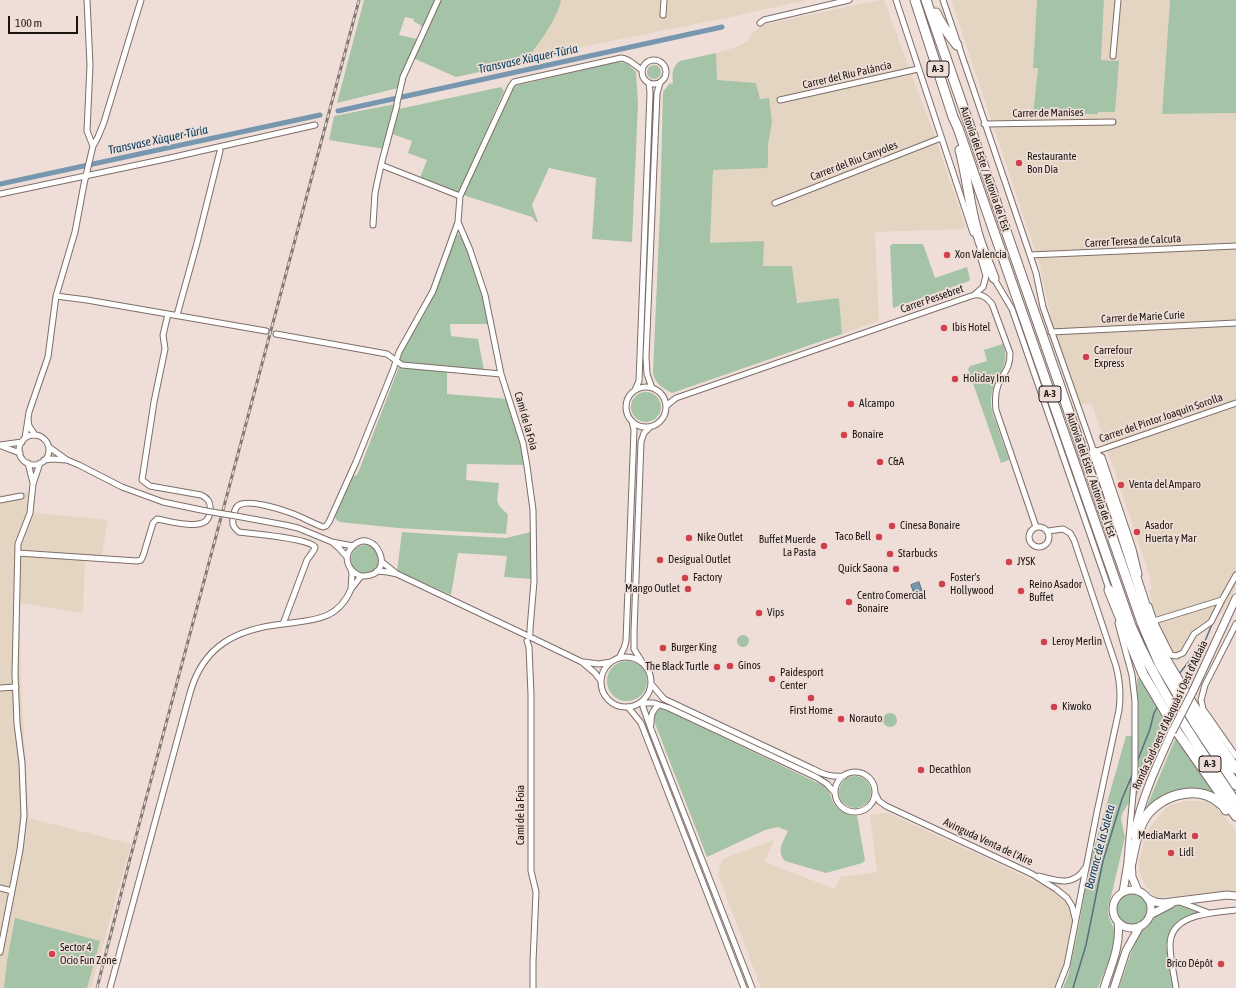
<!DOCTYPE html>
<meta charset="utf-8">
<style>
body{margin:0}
#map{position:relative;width:1236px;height:988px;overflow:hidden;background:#efded7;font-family:"Asap Condensed",sans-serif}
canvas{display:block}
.scale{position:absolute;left:8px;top:16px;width:70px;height:18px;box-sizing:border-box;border:2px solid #1b1512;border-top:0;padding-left:5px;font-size:12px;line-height:14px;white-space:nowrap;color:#1b1512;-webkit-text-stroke:3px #efded7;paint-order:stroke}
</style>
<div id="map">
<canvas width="1236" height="988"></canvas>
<div class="scale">100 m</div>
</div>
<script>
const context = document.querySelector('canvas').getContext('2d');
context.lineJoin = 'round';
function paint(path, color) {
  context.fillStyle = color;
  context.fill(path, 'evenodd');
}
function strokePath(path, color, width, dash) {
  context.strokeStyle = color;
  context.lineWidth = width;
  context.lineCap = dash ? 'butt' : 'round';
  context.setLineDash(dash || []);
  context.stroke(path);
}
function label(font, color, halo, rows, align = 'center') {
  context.font = font + ' "Asap Condensed",sans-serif';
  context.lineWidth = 3.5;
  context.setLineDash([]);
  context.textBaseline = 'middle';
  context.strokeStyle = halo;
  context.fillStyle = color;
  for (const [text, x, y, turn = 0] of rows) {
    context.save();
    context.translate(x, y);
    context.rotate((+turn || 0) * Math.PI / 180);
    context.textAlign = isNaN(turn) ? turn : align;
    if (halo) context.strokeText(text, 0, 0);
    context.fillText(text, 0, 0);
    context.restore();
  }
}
paint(new Path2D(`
 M561,0H807L726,18L528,58L549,27L559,6Z
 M879,0H884L933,131L966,229L875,232L879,321L842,334L839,298L796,303L792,266H763L710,243L713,170L767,168L769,136L768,98L760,99L716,80V53L736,47L748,41L752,34L762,25Z
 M951,0H1037L1033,67L1038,68L1034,115L1098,114L1118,61L1101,60L1104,0H1170L1162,114L1236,113V588L1221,613L1217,616L1202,623L1190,633L1180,652L1177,654L1172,652L1155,617L1149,590L1152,589L1149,581L1151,580L1092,404H1079L1055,337L1039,262Z
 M30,492L28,512L108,520L101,560L85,559L83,613L20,603L21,685L29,818L131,844L91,988H0V495Z
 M1186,801H1205L1215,806L1236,830V896L1235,891L1156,898L1144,884L1139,871V860L1145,838L1154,822L1169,805Z
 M888,813L992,861L1050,889L1068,903L1073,918L1062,971L1054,988H761L718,875L722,859L774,840L765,862L835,889L840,877L877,872L870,815Z`), '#e4d5c3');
paint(new Path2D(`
 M364,0H561C557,19 538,46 525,60L521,63L456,77L413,58L423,29L420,25L413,21L414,19L405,17L399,35L417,39L403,74L398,88L337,103Z
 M1037,0H1104L1101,60L1119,61L1115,112H1098V114L1033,115L1038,68H1033Z
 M1170,0H1236V113L1162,114Z
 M716,53L717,80L756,83L760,99L769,98L772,122L768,145V166L767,168L713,170L710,243L764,241L763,266H792L797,303L839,298L842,334L672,393C663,388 655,384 653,373L660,211L663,92L670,83L671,84L673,83C672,75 672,66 680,61Z
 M617,62L627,63L636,72L638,104L632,242L592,239L596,178L549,168L532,205L538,222H536L532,217L463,195L514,86Z
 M647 72a7 7 0 1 1 14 0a7 7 0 1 1-14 0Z
 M501,87L504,91L459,193L420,178L427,160L408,153L412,141L392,134L399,109Z
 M395,104L384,149L329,140L334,116Z
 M459,234C466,239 481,288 484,299C486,307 487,315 489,324H450L451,336L478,339L484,370L401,363L399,361L400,356L427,309L437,287L445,266L454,239L456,236Z
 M892,244H923L935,278L967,267L970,279L969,281L893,308L890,246Z
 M1003,344C1012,371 991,376 991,402C991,410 994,418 997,425C1001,437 1005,449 1009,460L1001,463L968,369L970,366L987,361L984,350Z
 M399,367L447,372V394L508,399L522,450L525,465L467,464L466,480L499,483C498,499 493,503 508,514L506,534L398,528L339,522L335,518L340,504L352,477L357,475L360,468Z
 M631 407a15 15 0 1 1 30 0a15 15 0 1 1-30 0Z
 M402,532L446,535L506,538L531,532L532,579L504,577L507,556L458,553L451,595L397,571Z
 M351 559a14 14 0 1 1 28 0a14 14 0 1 1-28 0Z
 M737 641a6 6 0 1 1 12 0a6 6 0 1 1-12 0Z
 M607 681a20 20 0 1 1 40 0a20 20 0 1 1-40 0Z
 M1140,677L1168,727L1159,744L1136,797L1128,804L1123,812L1121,818L1122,824L1125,837L1111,897C1102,919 1115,920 1115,938C1115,952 1103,974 1098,988H1063L1069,973L1080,920L1089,866L1126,736H1132L1138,732L1137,679Z
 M659,709H664L824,786C830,790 830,795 833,802C838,811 847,815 857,816L865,860L862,863L826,873L785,861C776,851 783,842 788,831L778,827L765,830L707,857L656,726L653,716L655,711Z
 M883 720a7 7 0 1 1 14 0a7 7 0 1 1-14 0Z
 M1176,737L1219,798L1190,790L1144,813Z
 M839 792a16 16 0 1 1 32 0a16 16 0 1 1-32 0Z
 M1116 909a16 16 0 1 1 32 0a16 16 0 1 1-32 0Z
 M1179,905L1201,914C1181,917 1171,923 1168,944H1166L1173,988H1119L1132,950L1140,933L1156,916L1167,908Z
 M15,918L100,941L87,988H4L7,961Z`), '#a5c3a6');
const water = new Path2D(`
 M919,582L924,597L916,600L911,585Z`);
paint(water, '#7796b0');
strokePath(water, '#5b6f81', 1);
strokePath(new Path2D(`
 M1179,674L1205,641L1213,622
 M1137,762L1150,729L1154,713L1158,706
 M1073,988L1086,945L1103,861L1122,799L1133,773`), '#5b6f81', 1.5);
strokePath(new Path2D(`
 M338,111L722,27
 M0,184L320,115`), '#7796b0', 5);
const street = new Path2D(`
 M896,0L973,233
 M943,0L1030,255L1036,273L1043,307L1094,452L1102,457L1133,549L1139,574
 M663,15L664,0
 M760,23L764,20L849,0
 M1113,56L1118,0
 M642 72a12 12 0 1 1 24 0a12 12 0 1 1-24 0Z
 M780,100L918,69
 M397,103L403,77L438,0
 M397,105L381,165L460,196
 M984,124L1113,122
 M93,146L98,137L104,122L141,0
 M0,194L170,158L315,125
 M775,203L941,138
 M458,222L470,250L485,295L501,374L523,443L527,466L533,510L534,581L530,629V633
 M373,225L375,193L381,165
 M1030,255L1236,246
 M993,277L1012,309L1110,592
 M974,295L983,287L986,276L979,252
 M56,296L87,300L266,331
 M177,315L197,243L220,151
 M1051,332L1236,323
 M276,334L387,354L402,365L501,374
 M626 407a20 20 0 1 1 40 0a20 20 0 1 1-40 0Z
 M652,388L647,374L646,357L657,93L660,83
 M635,390L639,381L650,93L649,83
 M666,406L676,398L974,295C982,294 986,297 992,304L1010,353C1010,370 1004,371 998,385C995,393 995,401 996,410L1036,527
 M28,419L29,412L48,357L56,296L75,232L84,184L93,146L87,131L90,65L87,0
 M19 450a15 15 0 1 1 30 0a15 15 0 1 1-30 0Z
 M25,438L28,419L29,426L35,435
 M0,445L22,442
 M1,446L20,453
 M49,447L67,460L79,465L122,487L163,502L206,511
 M1094,452L1236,403
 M44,460L53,459L66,460
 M28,463L33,483
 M0,500L21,496
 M236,516L285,525L298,528L332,542
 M1029 537a10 10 0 1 1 20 0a10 10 0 1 1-20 0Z
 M1048,531L1063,529L1070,533L1074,540L1116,666C1120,681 1121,695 1119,710L1097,812L1067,965L1058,988
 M18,553L137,561L141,560L143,556L153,523L157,519C169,521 196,529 206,521C209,518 210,514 210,510C211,502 208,498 201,495L150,486L142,480L154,402L165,349L163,335L168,314
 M347,557L339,548L332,542L353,546
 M351,570L352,574L351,589L361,576C400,578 375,523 352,547C342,558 349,572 361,576
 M377,571L388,572L397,574L382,562
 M397,574L528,636L582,662L595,673L601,681
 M1149,606L1154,621L1171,655L1176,656L1183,653L1194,634L1211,622L1222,600L1236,575
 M1154,621L1222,600
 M1118,623L1132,675L1135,701V773L1127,860
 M283,624L307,560L314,550L315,547C308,538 252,534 239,532C234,528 232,525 233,519C234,514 234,508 239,505C249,499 280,509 291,513C302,517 312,523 323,527L326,526L329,522L356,462L393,370L399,352L433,291L458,222L460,196L511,86L514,82L621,58C629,58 635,66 642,70
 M1236,624L1205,685L1201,700L1203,709L1236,756
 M527,641L529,647L531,695V871L536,892L533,962V988
 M601 682a25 25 0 1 1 50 0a25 25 0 1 1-50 0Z
 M619,658L624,648L626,641L634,430L632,421
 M583,662L599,664L611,662
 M642,662L634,649V632L641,442L644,433L650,427
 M652,685L664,699L813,769C824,775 832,777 844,776
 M0,688L16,687
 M643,701V707L651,729L752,988
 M641,703H654L669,708L816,777L827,784L835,793
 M628,707L641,723L744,988
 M651,724C651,715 652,710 659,705
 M835 792a20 20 0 1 1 40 0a20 20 0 1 1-40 0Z
 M875,793L879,801L886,806L1032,874L1056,889L1067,898L1072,906L1075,918
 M1039,876C1056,881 1074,887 1085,868
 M0,888L12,891
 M1180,902L1209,913
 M0,952L20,850L24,816L22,763L17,724L15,674L18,544L30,513L33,484L40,463
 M110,988L190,693C203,646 236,629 283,624C312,620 338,621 351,589
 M1176,988C1174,974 1170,959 1170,945C1170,913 1213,913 1236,910`);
const secondary = new Path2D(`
 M1193,691L1236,598
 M1134,835C1141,799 1157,765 1172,732
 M1131,859L1132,877L1138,891
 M1113 909a19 19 0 1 1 38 0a19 19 0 1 1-38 0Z
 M1123,892L1129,857
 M1147,898L1155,902L1163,903L1227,895L1236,896
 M1150,915L1171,904
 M1104,988C1111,966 1121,945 1118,922
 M1114,988L1126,951L1140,926`);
const highway = new Path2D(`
 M915,0L953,117L958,128L1131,626C1158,690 1198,746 1236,803
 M926,0L1142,623L1160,665L1196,725L1236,785
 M936,13C941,25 949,35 957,45
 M960,150C967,176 969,202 976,228C980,245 988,262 994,278
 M1094,452L1120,528L1147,611
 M1109,590L1143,674L1178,733L1236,816
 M1142,605L1165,658L1193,705L1236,769
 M1131,863C1134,849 1136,834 1143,821C1157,795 1197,783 1220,803C1223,805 1225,808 1226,810`);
strokePath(street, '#7d6e68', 7);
strokePath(secondary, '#7d6e68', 9);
strokePath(highway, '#7d6e68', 11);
strokePath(street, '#fff', 5);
strokePath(secondary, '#fff', 7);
strokePath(highway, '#fff', 9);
const rail = new Path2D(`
 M97,988L131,855L359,0`);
strokePath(rail, '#837772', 3);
strokePath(rail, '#efded7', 1.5, [4.5]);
const streetBridge = new Path2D(`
 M206,511L236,516`);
const secondaryBridge = new Path2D(`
 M1172,732L1193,691`);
strokePath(streetBridge, '#7d6e68', 7, []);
strokePath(secondaryBridge, '#7d6e68', 9, []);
strokePath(streetBridge, '#fff', 5);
strokePath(secondaryBridge, '#fff', 7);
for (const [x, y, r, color] of [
 [1019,163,4,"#d1414b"],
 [947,255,4,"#d1414b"],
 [944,328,4,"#d1414b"],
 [1086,357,4,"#d1414b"],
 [955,379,4,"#d1414b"],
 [851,404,4,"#d1414b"],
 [844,435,4,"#d1414b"],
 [880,462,4,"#d1414b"],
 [1121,485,4,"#d1414b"],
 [892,526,4,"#d1414b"],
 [1137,532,4,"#d1414b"],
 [879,537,4,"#d1414b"],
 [689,538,4,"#d1414b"],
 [824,546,4,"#d1414b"],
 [890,554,4,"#d1414b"],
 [660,560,4,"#d1414b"],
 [1009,562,4,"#d1414b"],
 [896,569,4,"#d1414b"],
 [685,578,4,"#d1414b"],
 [942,584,4,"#d1414b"],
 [688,589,4,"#d1414b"],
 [1021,591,4,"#d1414b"],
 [849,602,4,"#d1414b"],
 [759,613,4,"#d1414b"],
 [1044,642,4,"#d1414b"],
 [663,648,4,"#d1414b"],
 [730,666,4,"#d1414b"],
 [717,667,4,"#d1414b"],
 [772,679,4,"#d1414b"],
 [811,698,4,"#d1414b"],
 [1054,707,4,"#d1414b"],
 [841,719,4,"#d1414b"],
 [921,770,4,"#d1414b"],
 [1195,836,4,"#d1414b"],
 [1171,853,4,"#d1414b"],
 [52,954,4,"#d1414b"],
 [1221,964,4,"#d1414b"]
]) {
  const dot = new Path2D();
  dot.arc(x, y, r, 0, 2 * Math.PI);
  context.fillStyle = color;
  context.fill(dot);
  strokePath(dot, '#efded7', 1.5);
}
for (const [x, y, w] of [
 [938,69,22],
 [1050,394,22],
 [1210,764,22]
]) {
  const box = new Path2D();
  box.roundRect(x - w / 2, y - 8, w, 16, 3);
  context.fillStyle = '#efded7';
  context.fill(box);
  strokePath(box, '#1b1512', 1);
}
label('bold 10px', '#1b1512', null, [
 ["A-3",938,69],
 ["A-3",1050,394],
 ["A-3",1210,764]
]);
label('11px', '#1b1512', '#efded7', [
 ["Carrer del Riu Palància",847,75,-13],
 ["Carrer de Manises",1048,113,-1],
 ["Carrer del Riu Canyoles",854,161,-21],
 ["Autovía del Este / Autovia de l'Est",985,169,71],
 ["Carrer Teresa de Calcuta",1133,241,-3],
 ["Carrer Pessebret",932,299,-19],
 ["Carrer de Marie Curie",1143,317,-3],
 ["Carrer del Pintor Joaquín Sorolla",1161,418,-19],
 ["Camí de la Foia",526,421,74],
 ["Autovía del Este / Autovia de l'Est",1091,475,71],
 ["Ronda Sud-oest d'Alaquàs i Oest d'Aldaia",1170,715,-65],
 ["Camí de la Foia",521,815,-90],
 ["Avinguda Venta de l'Aire",988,842,25]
]);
label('11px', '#1b1512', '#efded7', [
 ["Restaurante",1027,157],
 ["Bon Día",1027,170],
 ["Xon Valencia",955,255],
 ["Ibis Hotel",952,328],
 ["Carrefour",1094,351],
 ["Express",1094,364],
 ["Holiday Inn",963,379],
 ["Alcampo",859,404],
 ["Bonaire",852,435],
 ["C&A",888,462],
 ["Venta del Amparo",1129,485],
 ["Cinesa Bonaire",900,526],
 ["Asador",1145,526],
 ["Huerta y Mar",1145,539],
 ["Taco Bell",871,537,"right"],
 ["Nike Outlet",697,538],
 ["Buffet Muerde",816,540,"right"],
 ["La Pasta",816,553,"right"],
 ["Starbucks",898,554],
 ["Desigual Outlet",668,560],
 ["JYSK",1017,562],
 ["Quick Saona",888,569,"right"],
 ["Factory",693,578],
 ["Foster's",950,578],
 ["Hollywood",950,591],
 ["Reino Asador",1029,585],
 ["Buffet",1029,598],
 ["Mango Outlet",680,589,"right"],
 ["Centro Comercial",857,596],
 ["Bonaire",857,609],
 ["Vips",767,613],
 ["Leroy Merlin",1052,642],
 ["Burger King",671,648],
 ["Ginos",738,666],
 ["The Black Turtle",709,667,"right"],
 ["Paidesport",780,673],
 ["Center",780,686],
 ["Kiwoko",1062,707],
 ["First Home",811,711,"center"],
 ["Norauto",849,719],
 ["Decathlon",929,770],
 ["MediaMarkt",1187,836,"right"],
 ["Lidl",1179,853],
 ["Sector 4",60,948],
 ["Ocio Fun Zone",60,961],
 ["Brico Dépôt",1213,964,"right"]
], 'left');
label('italic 12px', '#00395c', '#efded7', [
 ["Transvase Xùquer-Tùria",528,59,-12],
 ["Transvase Xùquer-Tùria",158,140,-12],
 ["Barranc de la Saleta",1100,847,-75]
]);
</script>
